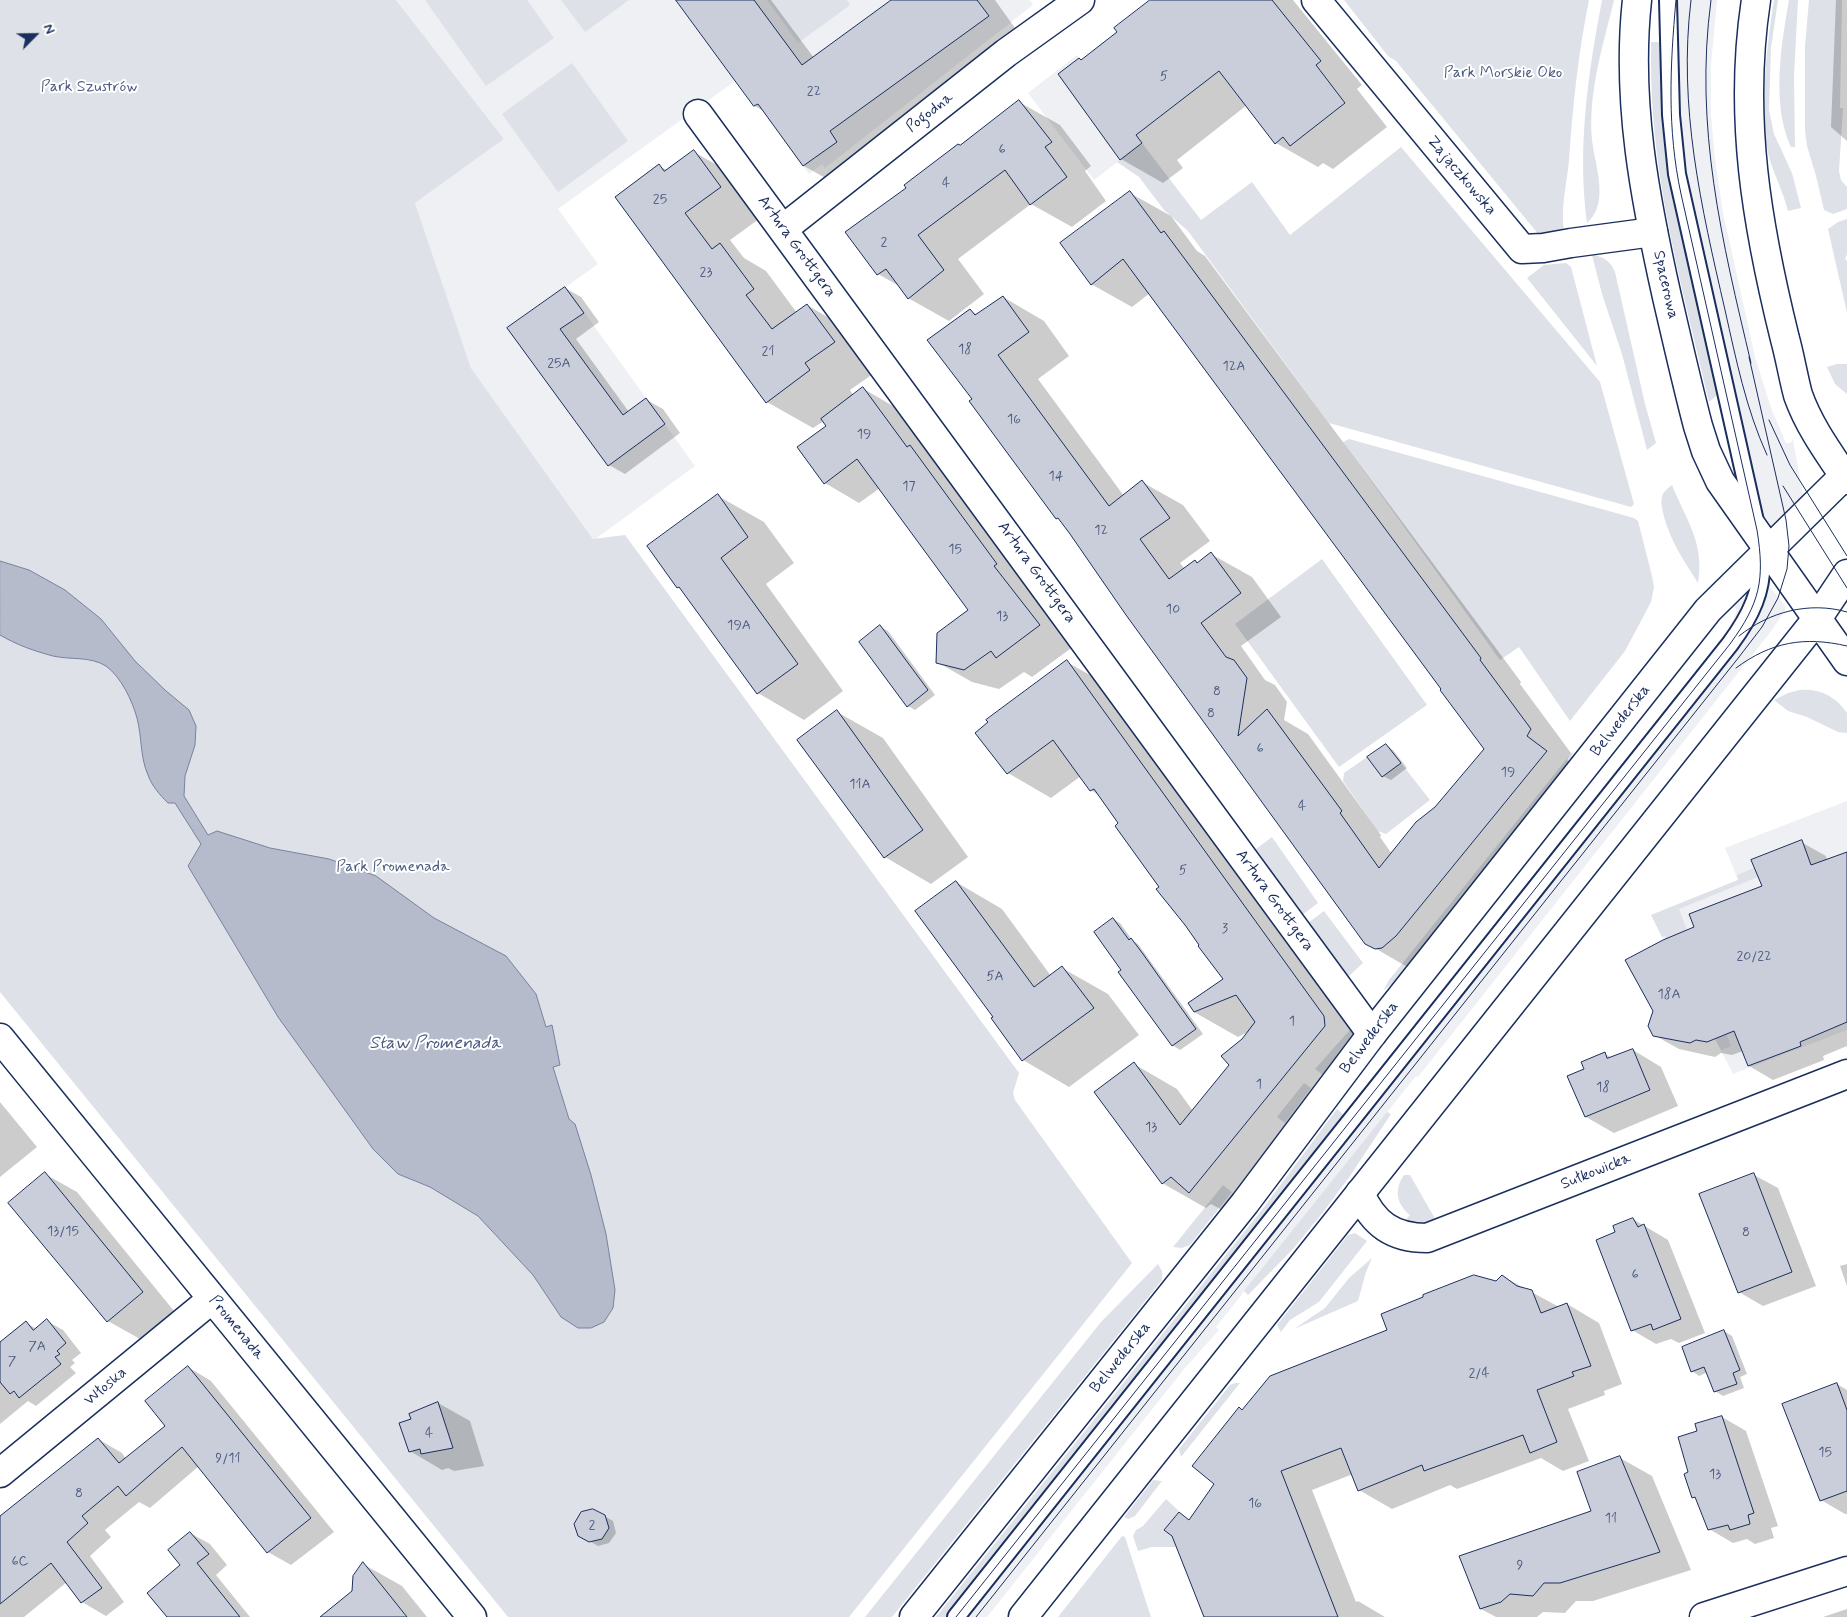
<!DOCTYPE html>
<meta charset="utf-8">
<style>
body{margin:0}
#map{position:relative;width:1847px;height:1617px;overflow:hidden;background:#fff;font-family:Mynerve,sans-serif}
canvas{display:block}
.north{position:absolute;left:10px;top:10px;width:50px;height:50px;-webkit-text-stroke:4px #fff;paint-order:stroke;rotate:67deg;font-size:14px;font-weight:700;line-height:20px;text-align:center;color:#1b2f5e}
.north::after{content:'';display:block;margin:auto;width:18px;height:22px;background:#1b2f5e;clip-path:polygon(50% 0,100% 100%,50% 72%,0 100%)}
</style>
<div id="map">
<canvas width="1847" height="1617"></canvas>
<div class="north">N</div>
</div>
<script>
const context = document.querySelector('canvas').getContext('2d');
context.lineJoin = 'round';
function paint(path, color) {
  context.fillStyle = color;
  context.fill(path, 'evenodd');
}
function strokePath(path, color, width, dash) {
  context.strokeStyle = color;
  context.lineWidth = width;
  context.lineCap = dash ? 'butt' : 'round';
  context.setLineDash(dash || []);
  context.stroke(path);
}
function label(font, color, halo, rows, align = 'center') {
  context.font = font + ' Mynerve,sans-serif';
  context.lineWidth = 4;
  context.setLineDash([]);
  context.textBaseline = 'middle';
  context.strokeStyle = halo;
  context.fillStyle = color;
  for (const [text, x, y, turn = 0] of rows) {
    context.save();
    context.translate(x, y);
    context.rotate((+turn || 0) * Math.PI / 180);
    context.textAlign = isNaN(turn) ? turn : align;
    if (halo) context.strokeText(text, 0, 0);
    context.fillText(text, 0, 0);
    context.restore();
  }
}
paint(new Path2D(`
 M396,0H1030L1033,5L825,168L822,164L809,174L758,104L754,106L735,81L558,209L598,264L566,287L695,466L594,540L471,368L415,203L504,139Z
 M1668,0H1717L1711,65V115L1715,159L1723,213L1755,357L1771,408L1786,443H1791L1793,439L1803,497L1771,528L1734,478L1737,476L1668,170L1663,118L1661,42L1665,43Z
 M1077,55L1142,143L1094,180L1028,93Z
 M1767,584L1785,605L1786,609L1772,630L1418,1077L1416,1076L1216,1327L1219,1330L1185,1368L987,1617H946L1722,643L1737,611L1735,607L1730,608L1752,591Z
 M1847,801V1030L1733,1074L1651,915L1738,880L1725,848Z`), '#eff0f4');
paint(new Path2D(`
 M0,0H396L504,139L415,203L471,368L593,539L625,535L1019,1073L1013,1093L1015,1100L1132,1263L849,1617H508L0,992Z
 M425,0H527L554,38L486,86Z
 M561,0H629L585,32Z
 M767,0H847L850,5L798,43Z
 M1344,0H1589C1578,55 1573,104 1569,160C1567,184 1560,208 1564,232L1539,235L1396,61L1388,56Z
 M1602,0H1614C1603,46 1588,92 1592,140C1595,166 1610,203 1587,223C1577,148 1588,74 1602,0Z
 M1774,0H1778L1771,48L1769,110L1774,134L1792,173L1801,208L1788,211C1783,191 1773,173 1768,153C1759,109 1767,45 1774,0Z
 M1789,0H1798L1794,76L1795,147H1791C1771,105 1781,45 1789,0Z
 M1809,0H1842L1840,108H1843L1839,171L1841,180L1847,187V209L1833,214L1824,210L1816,176L1807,146L1805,131V46Z
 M1651,42H1661L1663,118L1668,170L1719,394L1709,402C1687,307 1660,211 1653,114C1651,90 1651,66 1651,42Z
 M572,63L628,141L558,192L502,114Z
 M1142,143L1201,220L1252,182L1290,235L1401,147L1600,382L1634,504L1631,507L1329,423L1188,231L1164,210L1139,177L1117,162Z
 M1847,219V254L1845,259L1847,261V313L1828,229L1838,222Z
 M1592,255C1604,256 1611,262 1615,272L1645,404L1656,443L1647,450L1622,354L1602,294Z
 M1566,263L1571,267L1597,366L1527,278L1544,265Z
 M1837,364H1847V394L1835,384L1827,367Z
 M1349,439L1634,518L1638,521L1652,576L1654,587L1651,602L1625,651L1570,721L1519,647L1500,660L1343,442Z
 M1672,485C1686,520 1705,543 1698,583C1684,561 1671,542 1664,517C1663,510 1660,504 1662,497C1663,492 1667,489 1672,485Z
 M1322,559L1427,705L1339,767L1235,624Z
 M1799,690C1819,688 1836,696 1847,713V733L1838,732L1807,717L1788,711L1774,700L1788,693Z
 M1573,751L1571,761L1395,981L1383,991L1389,980Z
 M1367,757L1382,777L1401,763L1430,800L1386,834L1378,831L1343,781L1344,773Z
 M1272,837L1318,903L1302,915L1256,849Z
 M1754,868L1758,877L1679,909L1731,1046L1721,1050L1674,958L1676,957L1665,936L1662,937L1651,915L1738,880L1737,875Z
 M1324,911L1363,963L1349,976L1336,962L1308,923Z
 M1356,1023L1360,1026L1323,1075L1315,1069Z
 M1389,1060L946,1617H936L1261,1211L1337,1109L1344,1115Z
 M1304,1083L1311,1088L1285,1123L1277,1117Z
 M1387,1112L1391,1114L1350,1176L1324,1211L1293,1249L1248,1295L1244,1291Z
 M1404,1175H1410L1438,1224L1433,1226L1404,1222L1410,1215C1396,1204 1394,1189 1404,1175Z
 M1223,1185L1232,1192L1190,1245L1182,1248L1173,1247Z
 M1355,1233L1367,1241L1319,1302L1290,1320L1281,1332L1277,1325L1348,1235Z
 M1372,1258L1366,1272L1358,1301L1294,1329L1325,1308L1349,1278Z
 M1158,1264L1162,1271V1280L892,1617H865L1101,1322Z
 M1235,1383H1240L1181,1457L1179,1449L1230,1385Z
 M1153,1480L1162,1481L1135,1516L1128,1519L1124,1517Z
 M1166,1499L1179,1511L1164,1530L1203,1536L1176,1547H1152L1138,1551L1133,1536L1136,1530L1143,1526Z
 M1122,1536L1125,1537L1151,1617H1058Z`), '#dee1e7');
const water = new Path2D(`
 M0,561L29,570L65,590L101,619L135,661L165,690L189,710L196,726L195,745L185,776L184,796L208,835L217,831L270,848L329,859L376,876L434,918L506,956L536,994L546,1027L552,1025L560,1065L553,1067L569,1119L575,1124L591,1175L606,1234L615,1290L613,1308L604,1322L591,1328H578L561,1317L533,1275L478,1216L430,1187L398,1174L373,1149L278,1017L188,866L201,844L175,803H168C159,794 152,786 148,775C140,757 142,737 137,718C132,700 121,677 106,666C90,656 70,660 53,656C34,651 17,645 0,635Z`);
paint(water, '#b5bbca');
strokePath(water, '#77839f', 1);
paint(new Path2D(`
 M689,0H771L814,58L893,0H995L1020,35L861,150L868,161L836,184L804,166L765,112L755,106Z
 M1152,0H1293L1362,85L1357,89L1387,127L1333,169L1323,163L1318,167L1276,143L1247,105L1177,160L1183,168L1163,183L1121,159L1083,61L1119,33Z
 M1836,0H1847V141L1831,127Z
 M1019,102L1060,125L1091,166L1085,171L1106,201L1072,227L1031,204L958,259L984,294L949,321L908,298L901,287L878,274L907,188Z
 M694,152L740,178L766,214L730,240L744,258L766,271L797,313L807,305L853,332L880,369L850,390L854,396L864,389L898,409L1074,646L1032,677L1024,672L999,689L972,682L937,662L970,610L880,488L859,503L825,483L828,426L824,421L813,428L767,402L659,166L667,170Z
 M1130,193L1171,216L1197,251L1205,256L1521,682L1520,684L1571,753L1567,760L1587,775L1416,972L1366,943L1062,521L1057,518L974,399L970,310L978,315L1003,297L1044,321L1069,356L1038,379L1124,496L1142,482L1183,505L1210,541L1180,563L1185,569L1195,562L1198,563L1211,554L1252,577L1281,617L1241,646L1265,680L1275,685L1287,702L1284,720L1308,734L1381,835L1380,837L1392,854L1436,808L1485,749L1150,293L1132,307L1091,284Z
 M565,288L581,297L599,322L576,339L629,412L647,400L663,409L680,433L625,474L609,465L508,328Z
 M718,496L764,522L794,563L766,584L843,691L804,720L758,693L683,590L678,587Z
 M881,627L888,631L935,695L915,710L908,706Z
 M1067,662L1111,687L1367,1042L1233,1216L1211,1204L1206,1208L1162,1183L1134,1064L1177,1089L1193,1111L1231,1065L1243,1040L1250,1031L1238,1037L1194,1012L1225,979L1160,887L1120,824L1100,796L1091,790L1081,776L1051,798L1008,773L976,733Z
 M837,712L883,738L968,857L931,884L885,857Z
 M1386,745L1393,750L1407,768L1391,780L1383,776Z
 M1801,842L1826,856L1827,860L1847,853V1046L1823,1056L1824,1060L1773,1080L1749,1066L1743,1051L1732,1055L1721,1053L1715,1057L1679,1049L1654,1035L1695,928L1763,886Z
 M956,882L1002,909L1051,976L1062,968L1108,994L1139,1035L1069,1087L1023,1060L993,1018L995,1017Z
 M1113,919L1120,923L1133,941L1138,944L1203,1034L1180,1050L1172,1045L1123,970Z
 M1633,1050L1661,1067L1678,1106L1614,1133L1586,1117V1070L1605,1054L1612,1058Z
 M0,1102L37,1147L0,1177Z
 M45,1174L77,1192L174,1311L140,1339L108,1321Z
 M1754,1175L1778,1188L1816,1286L1763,1306L1739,1292Z
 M1633,1219L1668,1240L1705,1333L1679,1343L1671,1339L1656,1344L1632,1330L1617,1233Z
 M1847,1264V1286L1840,1266Z
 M1502,1276L1559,1307L1567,1304L1599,1323L1622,1384L1604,1391L1605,1395L1568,1409L1589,1461L1563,1471L1541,1458L1457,1489L1450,1485L1392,1509L1359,1490L1353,1474L1312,1490L1356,1602L1358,1601L1385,1617H1206L1179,1514L1190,1520L1216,1483L1243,1411L1388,1331L1496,1282Z
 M47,1321L63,1330L81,1353L72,1360L75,1363L70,1367L76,1373L36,1406L28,1401L0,1424V1343L26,1323L37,1329Z
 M1724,1331L1732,1336L1747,1374L1740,1377L1744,1388L1723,1396L1715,1391L1708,1372L1699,1376L1692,1371Z
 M188,1367L211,1381L334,1532L291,1565L268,1552L199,1466L150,1508L139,1502L105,1530L111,1537L90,1556L124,1602L106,1616L82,1602L67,1582L24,1617H0V1518L98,1439L122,1453L126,1459L167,1426Z
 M1837,1384L1847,1390V1514H1845L1821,1500Z
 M438,1403L470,1421L484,1466L454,1471L448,1468L442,1470L410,1451L413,1420Z
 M1722,1417L1746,1431L1778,1526L1771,1528L1774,1538L1755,1544L1747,1539L1733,1543L1709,1529L1697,1499L1693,1497L1690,1473L1699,1431Z
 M1620,1458L1652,1476L1691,1570L1593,1601H1576L1565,1613L1543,1612L1537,1617H1496L1481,1609L1593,1512Z
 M593,1510L613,1521L616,1533L609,1543L598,1546L579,1535Z
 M190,1533L210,1544L227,1565L216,1575L250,1617H169Z
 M363,1564L402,1586L427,1617H322L353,1591Z
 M1847,1609V1617H1823Z`), '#0003');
const building = new Path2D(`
 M676,0H754L802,65L891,0H977L989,16L830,131L837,142L803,166L758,104L754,106Z
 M1150,0H1272L1321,61L1316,65L1345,103L1290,146L1283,137L1275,144L1219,71L1136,135L1142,143L1120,160L1058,74L1079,58L1081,60L1117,32L1114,28Z
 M1019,100L1052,142L1045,147L1067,177L1030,205L1005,170L918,235L944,270L908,299L886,269L877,275L845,232L906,188L904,185L958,144L960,145Z
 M694,150L721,187L685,213L712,249L720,243L754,289L746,295L772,329L807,304L835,342L805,363L810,370L766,403L615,197L659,164L664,171Z
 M1130,191L1161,233L1164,231L1481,658L1480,660L1531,729L1527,736L1547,751L1396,936L1382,948L1375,949L1365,944L1126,615L1070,534L1058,518L1056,519L969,401L972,399L927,340L970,309L975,315L1003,296L1029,332L998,355L1109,506L1142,480L1170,518L1140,539L1169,579L1195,560L1197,563L1211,552L1241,593L1201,623L1226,657L1234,660L1247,678L1238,736L1267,709L1342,811L1340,813L1379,868L1416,822L1435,807L1484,749L1440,690L1441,689L1123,259L1091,285L1060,243Z
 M565,287L584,313L560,329L623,415L646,398L665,424L608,466L507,328Z
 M863,387L907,447L910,445L997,564L994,566L1040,625L996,658L991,651L964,670L936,663L937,633L968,610L857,459L824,484L797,447L826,426L821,419Z
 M718,494L748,537L721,558L798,664L757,694L679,587L677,588L647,546Z
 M880,625L928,690L907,707L859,642Z
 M1067,660L1324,1016L1325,1026L1189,1193L1171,1177L1162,1184L1094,1092L1134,1062L1180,1125L1229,1065L1221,1056L1242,1039L1255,1022L1236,995L1194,1012L1188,1003L1223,979L1198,946L1199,945L1185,925L1156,889L1159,887L1115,826L1118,823L1094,789L1090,791L1053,740L1007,774L975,733L988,722L986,720Z
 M837,710L923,830L884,858L797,740Z
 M1386,744L1401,763L1382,777L1367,757Z
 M1802,840L1811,865L1847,852V1022L1800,1042L1801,1046L1748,1066L1734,1031L1707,1042L1696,1040L1690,1043L1653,1036L1648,1026L1653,1011L1625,960L1663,940L1694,927L1689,914L1762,886L1751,860Z
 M956,881L1034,987L1062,966L1094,1008L1022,1061L991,1018L993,1017L915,911Z
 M1113,918L1129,940L1131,938L1143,954L1196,1029L1172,1046L1118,972L1121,970L1094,932Z
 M1633,1049L1650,1090L1585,1117L1567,1076L1584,1069L1581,1062L1605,1052L1607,1058Z
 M45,1172L143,1292L107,1322L8,1203Z
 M1754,1173L1792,1272L1738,1293L1699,1194Z
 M1633,1218L1638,1227L1644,1224L1681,1319L1653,1330L1651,1324L1631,1331L1596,1240L1615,1232L1613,1226Z
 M1474,1275L1496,1281L1502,1275L1517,1286L1532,1290L1541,1313L1567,1303L1591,1366L1572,1372L1574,1376L1537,1390L1557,1442L1530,1453L1523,1435L1424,1471L1422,1465L1358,1491L1341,1448L1281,1471L1338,1617H1204L1172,1536L1164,1530L1179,1512L1189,1520L1214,1484L1192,1466L1239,1407L1242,1410L1270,1376L1387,1330L1381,1314L1423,1297V1295Z
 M47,1319L66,1343L57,1351L60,1354L55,1357L61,1364L19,1398L14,1391L10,1394L0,1382V1342L26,1321L33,1330Z
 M1724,1330L1740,1370L1733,1373L1737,1384L1714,1392L1704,1367L1691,1372L1682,1347Z
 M188,1366L311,1518L267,1553L182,1447L126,1496L118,1486L82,1516L88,1523L67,1542L102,1588L81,1603L51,1563L0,1604V1516L98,1438L119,1463L165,1426L145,1401Z
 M1837,1383L1847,1410V1491L1820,1501L1782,1404Z
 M438,1402L453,1448L421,1454L420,1449L409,1452L399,1423L411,1419L409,1414Z
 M1722,1416L1754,1513L1748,1515L1750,1524L1730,1530L1728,1525L1708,1530L1695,1497L1692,1498L1684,1474L1688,1472L1678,1437L1697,1431L1695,1424Z
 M1620,1456L1660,1552L1560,1583H1544L1533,1596L1510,1594L1501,1602L1480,1609L1459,1556L1591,1511L1577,1472Z
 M593,1509L605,1515L609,1528L602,1539L589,1542L578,1536L574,1524L581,1512Z
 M190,1532L209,1554L197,1563L240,1617H167L147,1593L180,1565L168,1550Z
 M363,1562L407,1617H320L352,1591L353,1576Z`);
paint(building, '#caceda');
strokePath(building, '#1b2f5e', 1);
const service = new Path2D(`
 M1668,0L1671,115L1677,174L1755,521
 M956,1617L1730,644C1750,617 1764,590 1761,555`);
const minor = new Path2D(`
 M1316,0L1522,249L1543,248L1571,243L1653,232
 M698,114L1372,1034
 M783,229L1006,53L1080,0
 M0,1038L472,1617
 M1360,1193C1373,1224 1393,1238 1427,1238L1847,1074
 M0,1473L212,1299
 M1704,1617L1847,1571`);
const secondary = new Path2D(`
 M1637,0C1626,101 1645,199 1667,297C1677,340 1687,384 1698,426L1706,451L1720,481L1847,661
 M1756,0C1738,117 1757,226 1785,339C1790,357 1793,376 1798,395C1809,426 1828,452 1847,480
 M914,1617L1245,1203L1372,1034L1708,610L1844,476
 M1023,1617L1817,619L1847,574`);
strokePath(service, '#1b2f5e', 20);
strokePath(minor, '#1b2f5e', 31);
strokePath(secondary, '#1b2f5e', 31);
strokePath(service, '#fff', 16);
strokePath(minor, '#fff', 28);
strokePath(secondary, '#fff', 28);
strokePath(new Path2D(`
 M1691,0C1678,107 1701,206 1725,310C1736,359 1746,409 1767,455
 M1711,0C1694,127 1722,241 1751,363
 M1769,420L1790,465L1847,556
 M1783,486L1847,588
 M1739,636C1769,612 1809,601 1847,612
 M1736,668C1771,642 1804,636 1847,646
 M956,1617L1730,644C1760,603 1765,580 1757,530L1681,194C1667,129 1670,66 1676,0
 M976,1617L1739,657L1762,627L1778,598L1787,569L1789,546L1786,520L1749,357`), '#1b2f5e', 1);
label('14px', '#47577d', null, [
 ["5",1164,77],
 ["22",814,92],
 ["6",1002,150],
 ["4",946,184],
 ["25",660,200],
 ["2",884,243],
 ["23",706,273],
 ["18",965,350],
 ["21",768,352],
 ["25A",559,364],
 ["12A",1234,367],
 ["16",1014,420],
 ["19",864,435],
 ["14",1056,477],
 ["17",909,487],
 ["12",1101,531],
 ["15",955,550],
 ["10",1173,610],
 ["13",1002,617],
 ["19A",739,626],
 ["8",1217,692],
 ["8",1211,714],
 ["6",1260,749],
 ["19",1508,773],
 ["11A",860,785],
 ["4",1302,807],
 ["5",1183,871],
 ["3",1225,929],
 ["20/22",1754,957],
 ["5A",995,977],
 ["18A",1669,995],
 ["1",1292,1022],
 ["1",1259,1085],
 ["18",1603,1088],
 ["13",1151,1128],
 ["13/15",63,1232],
 ["8",1746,1233],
 ["6",1635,1275],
 ["7A",37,1347],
 ["7",12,1362],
 ["2/4",1479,1374],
 ["4",429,1434],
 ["15",1825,1453],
 ["9/11",228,1459],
 ["13",1715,1475],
 ["8",79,1494],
 ["16",1255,1504],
 ["11",1611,1519],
 ["2",592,1526],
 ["6C",20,1562],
 ["9",1520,1566]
]);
label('16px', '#4c5c80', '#fff', [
 ["Park Morskie Oko",1503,74],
 ["Park Szustrów",89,88],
 ["Park Promenada",393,868]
]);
label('16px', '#1b2f5e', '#fff', [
 ["Pogodna",930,113,-38],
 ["Zajączkowska",1461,176,50],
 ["Artura Grottgera",796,247,54],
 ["Spacerowa",1665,285,77],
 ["Artura Grottgera",1036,573,54],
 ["Belwederska",1621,721,-52],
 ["Artura Grottgera",1274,901,54],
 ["Belwederska",1370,1038,-53],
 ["Sułkowicka",1596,1172,-22],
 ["Promenada",236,1328,51],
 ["Belwederska",1121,1358,-51],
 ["Włoska",106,1387,-40]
]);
label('italic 18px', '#49597e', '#fff', [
 ["Staw Promenada",435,1044]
]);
</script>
